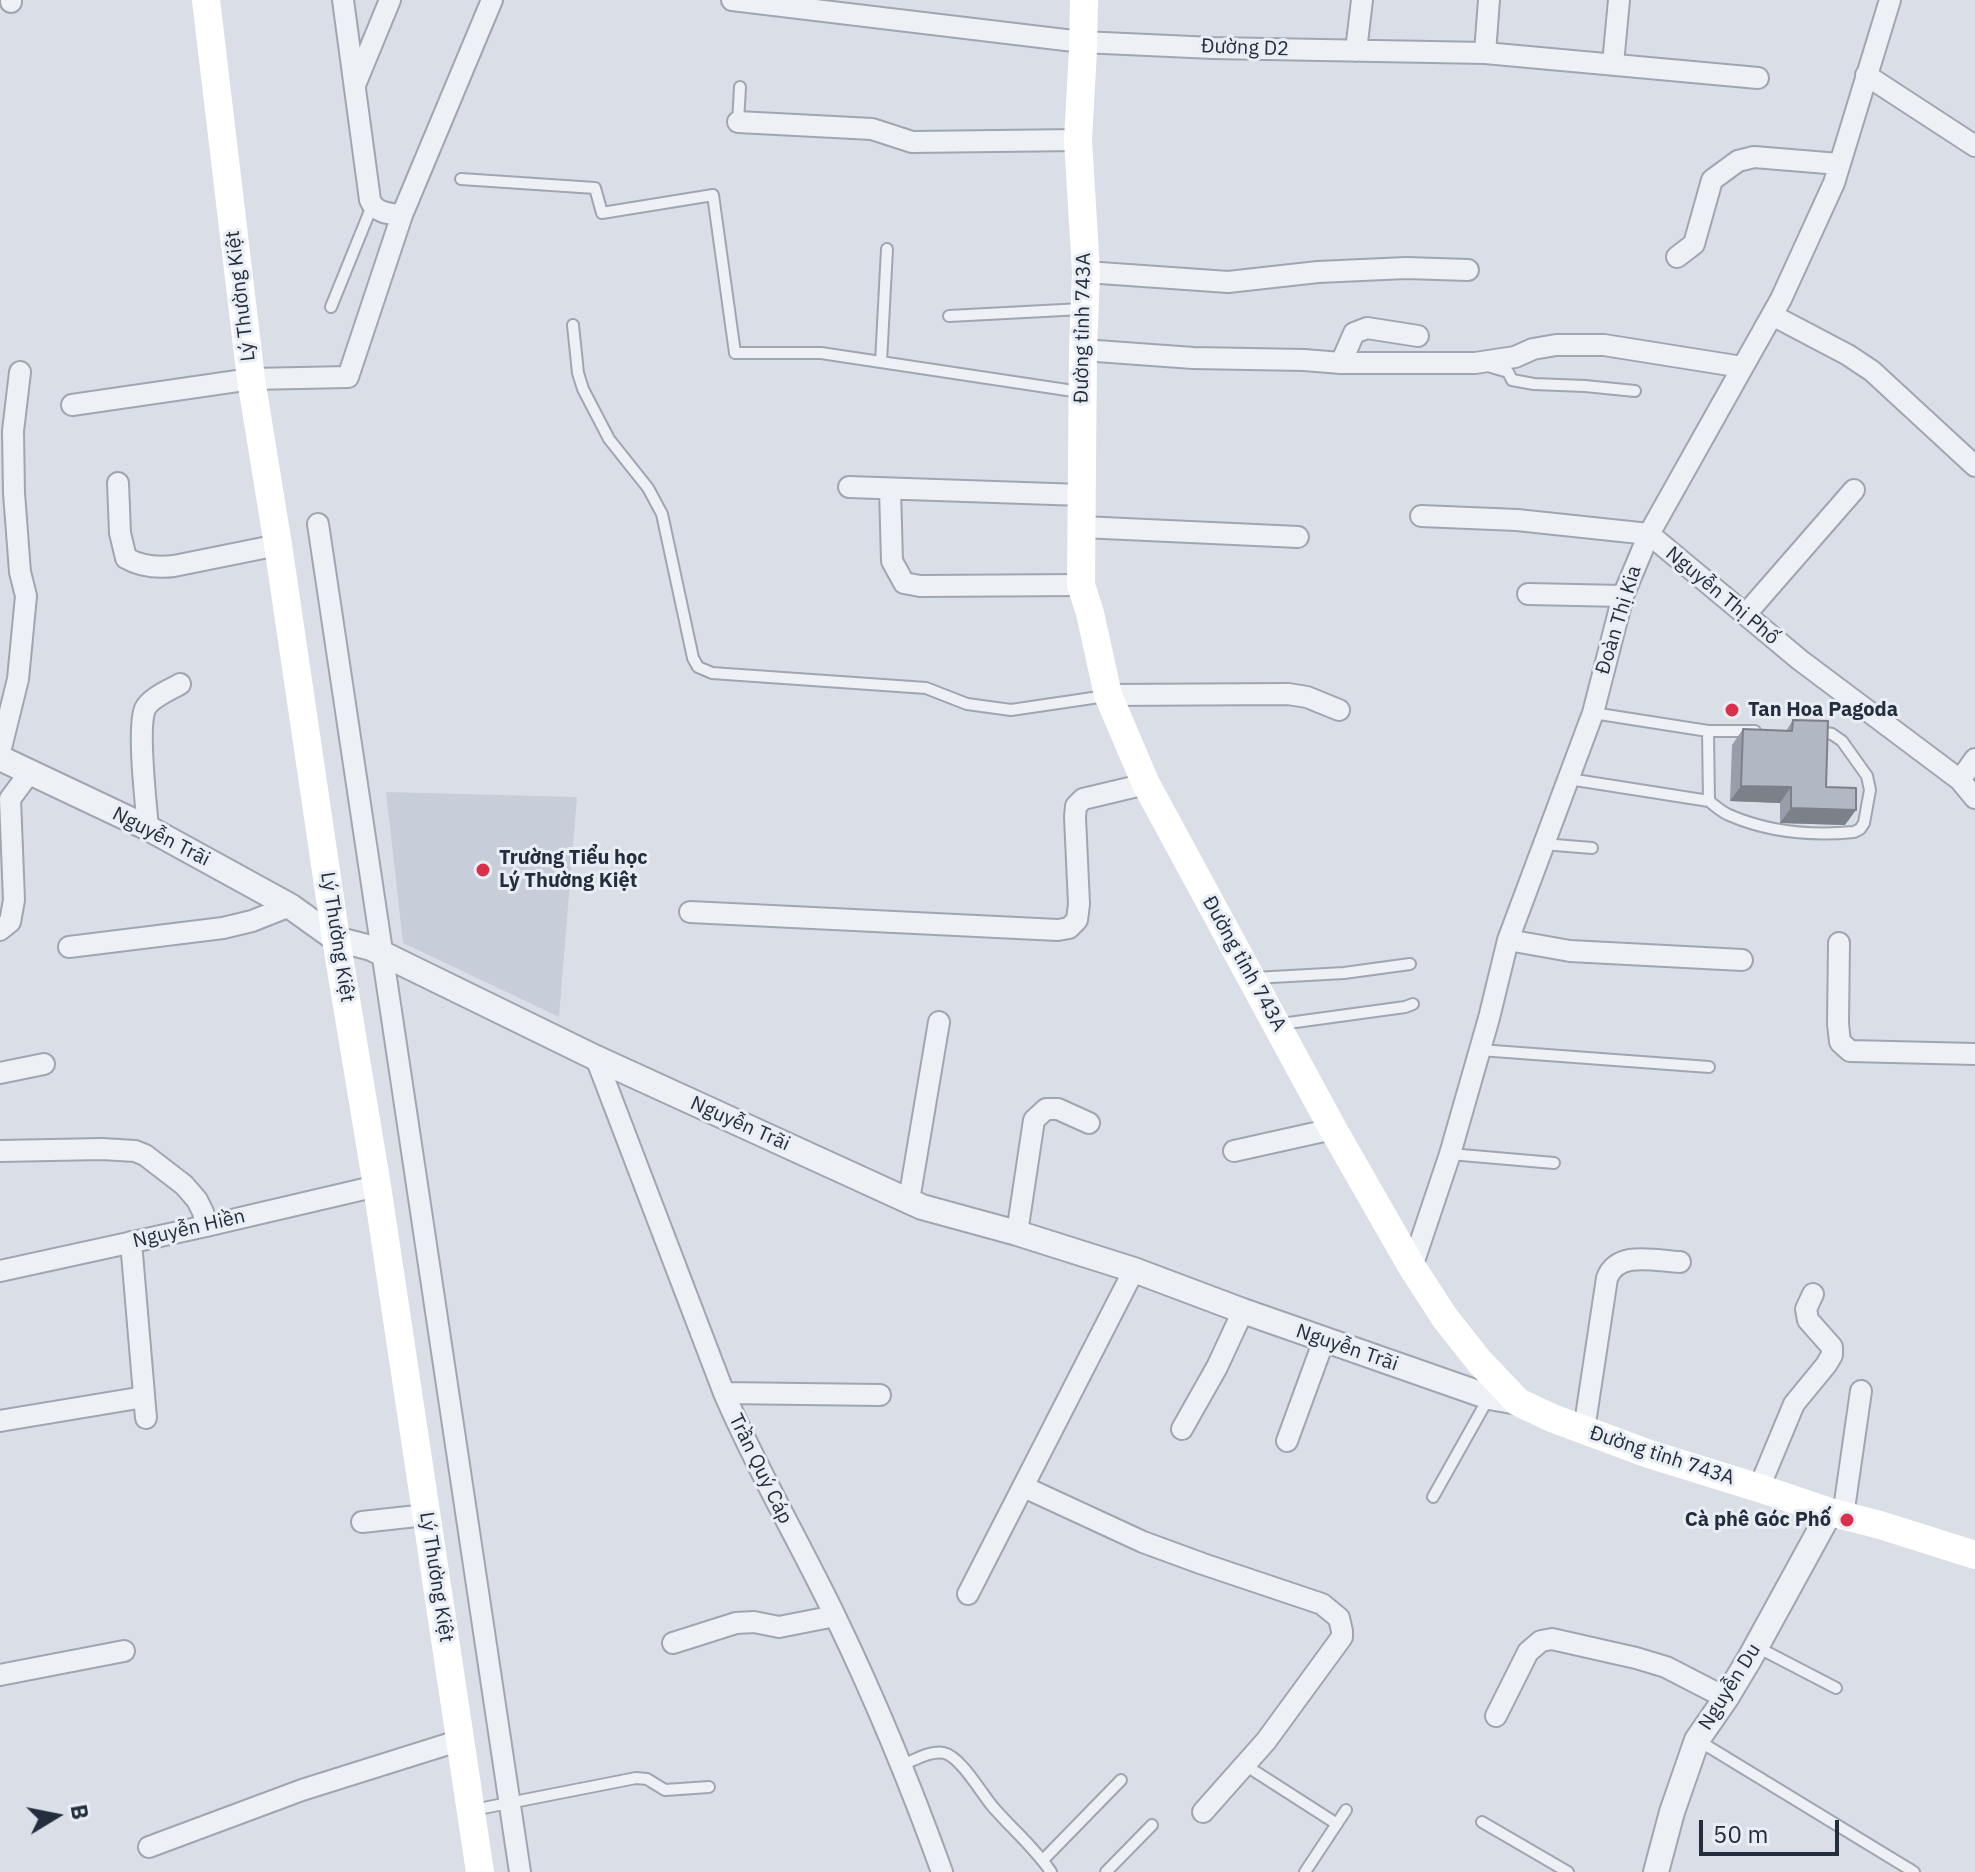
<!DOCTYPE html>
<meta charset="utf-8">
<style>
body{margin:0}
#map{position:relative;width:1975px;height:1872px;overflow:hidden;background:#dadfe7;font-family:"IBM Plex Sans",sans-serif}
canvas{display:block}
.north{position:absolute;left:16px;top:1776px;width:80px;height:80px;-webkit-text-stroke:6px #e9eef4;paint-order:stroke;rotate:80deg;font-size:22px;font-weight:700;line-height:32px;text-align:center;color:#232d3e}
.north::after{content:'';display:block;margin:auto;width:28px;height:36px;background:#232d3e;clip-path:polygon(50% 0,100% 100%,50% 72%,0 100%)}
.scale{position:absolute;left:1699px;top:1820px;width:140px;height:36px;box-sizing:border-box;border:4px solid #232d3e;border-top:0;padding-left:10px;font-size:24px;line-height:28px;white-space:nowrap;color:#232d3e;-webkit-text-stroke:6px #e9eef4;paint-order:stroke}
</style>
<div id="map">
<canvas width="1975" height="1872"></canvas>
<div class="north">B</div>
<div class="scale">50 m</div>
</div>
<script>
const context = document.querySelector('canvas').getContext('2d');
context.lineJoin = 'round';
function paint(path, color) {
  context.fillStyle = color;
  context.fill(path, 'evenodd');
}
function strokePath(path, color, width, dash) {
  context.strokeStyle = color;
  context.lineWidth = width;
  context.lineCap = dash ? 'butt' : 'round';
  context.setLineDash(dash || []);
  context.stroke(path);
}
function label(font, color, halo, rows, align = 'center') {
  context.font = font + ' "IBM Plex Sans",sans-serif';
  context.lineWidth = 6;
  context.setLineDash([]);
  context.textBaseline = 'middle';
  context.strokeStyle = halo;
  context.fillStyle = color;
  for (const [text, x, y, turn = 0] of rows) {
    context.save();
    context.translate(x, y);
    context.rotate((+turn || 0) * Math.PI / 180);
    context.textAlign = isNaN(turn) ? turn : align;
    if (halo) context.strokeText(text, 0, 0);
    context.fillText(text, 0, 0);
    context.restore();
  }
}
paint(new Path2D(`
 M386,792L577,797L559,1017L403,943Z`), '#c8ced9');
const service = new Path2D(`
 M738,122L740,87
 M461,179L595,188L602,213L713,195L735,353H821L1080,392
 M331,307L372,206
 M949,316L1082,309
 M573,325L578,373L583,389L609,439L648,488L662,514L693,658L698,667L712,673L926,688L967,704L1011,710L1106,696
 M881,362L887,249
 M1488,366L1508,372L1512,380L1534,384L1585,386L1635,391
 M1593,713L1708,731L1709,801C1715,806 1722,812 1729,815C1768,832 1812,836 1854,832L1860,829L1864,823L1870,790L1867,776L1842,741L1832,734L1815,731
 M1708,731H1755
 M1569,779L1709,801
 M1543,844L1592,848
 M1254,978L1344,973L1410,964
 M1281,1024L1405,1007L1413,1004
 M1480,1050L1709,1067
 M1450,1154L1554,1163
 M1433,1497L1488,1399
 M1757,1647L1836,1688
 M1699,1741L1914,1872
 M902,1765C915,1760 931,1750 944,1753C961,1757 981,1793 993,1807C1012,1829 1035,1848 1051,1872
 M1245,1765L1337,1824
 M473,1810L636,1778L647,1779L665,1790L709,1787
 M1482,1822L1568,1872
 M1043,1860L1121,1780
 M1106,1872L1152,1825
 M1305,1872L1346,1810`);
const minor = new Path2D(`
 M11,0V2
 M343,0L370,200C375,213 390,214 402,215L492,0
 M732,0L1082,42L1213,48L1485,53L1758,78
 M1356,51L1362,0
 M1485,53L1489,0
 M1613,64L1619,0
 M1866,75L1975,146
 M355,85L390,0
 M738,122L872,129L912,142L1078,140
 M1677,257L1694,244L1712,180L1738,161L1754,157L1839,164
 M1086,272L1228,282L1318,272L1406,268L1468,270
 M1772,315L1848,355L1872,371L1975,466
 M1083,350L1193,358L1304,360L1341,363L1354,333L1367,328L1418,336
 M1341,363H1475L1515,357L1533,349L1556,345H1604L1742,367
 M72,405L251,379L348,377L402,215
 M118,483L120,533L126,558C140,566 157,568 174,566L278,545
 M849,487L1082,495
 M890,489L892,561L904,583L920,586L1081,585
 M1421,516L1517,520L1649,534L1800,660L1960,780L1975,798
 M318,524L520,1872
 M1082,527L1298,537
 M1528,594L1623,596
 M1745,615L1854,490
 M1108,695L1288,694L1307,697L1339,710
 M0,752L18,679L26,596L20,572L14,493L13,431L20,372
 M1960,780L1975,759
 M148,828C146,804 137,728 145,709C150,698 170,690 180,684
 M690,912L1058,930L1069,928L1077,920L1079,904L1075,817L1076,806L1083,799L1146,784
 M0,930L10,922L14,900L10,799L30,772
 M1508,940L1570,951L1742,960
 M1839,943L1838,1024L1840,1042L1850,1051L1975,1054
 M69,947L223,928L252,921L290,906
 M596,1058L724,1393C757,1470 800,1543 836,1618C876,1701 911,1786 942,1872
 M0,1073L44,1064
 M0,1151L102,1149L135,1151L145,1155L184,1185L197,1200L203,1212L206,1226
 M1234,1151L1333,1129
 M909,1200L939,1022
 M1017,1233L1034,1120L1046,1109H1058L1089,1123
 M131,1242L146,1418
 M1412,1267L1450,1154L1489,1018L1508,940L1593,713L1623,596L1649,534L1781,299L1834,183L1890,0
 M0,1271L206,1226L377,1186
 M724,1393L880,1395
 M0,1421L144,1397
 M1182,1429L1217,1367L1243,1311
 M1584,1430L1607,1278C1618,1250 1655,1261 1680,1262
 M1287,1441L1324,1340
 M1024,1487L1143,1542L1203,1564L1322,1604L1339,1618L1342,1631V1637L1266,1741L1203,1812
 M1759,1488L1794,1404L1826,1365L1832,1355V1347L1808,1320L1806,1309L1813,1294
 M1843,1516L1861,1391
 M362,1522L426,1515
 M968,1594L1134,1270
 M673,1643L736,1623L754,1622L779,1627L835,1616
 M0,1675L124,1651
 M1496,1716L1528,1652L1541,1641L1552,1639L1636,1658L1666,1667L1726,1698
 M149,1847L302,1790L461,1740`);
const tertiary = new Path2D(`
 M0,758L148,828L290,906L336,939L371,948L596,1058L922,1207L1017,1233L1134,1270L1243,1311L1489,1397L1518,1402
 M1656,1872L1672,1812L1697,1740L1726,1698L1750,1658L1830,1512`);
strokePath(service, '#9fa6b1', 14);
strokePath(minor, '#9fa6b1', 24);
strokePath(tertiary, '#9fa6b1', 28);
strokePath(service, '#edf0f5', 10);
strokePath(minor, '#edf0f5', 20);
strokePath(tertiary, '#edf0f5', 24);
strokePath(new Path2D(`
 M206,0L251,379L278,545L336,939L377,1186L480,1872
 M1084,0L1083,50L1078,140L1086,272L1083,350L1081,585L1090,613L1108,695L1146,784L1333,1129L1412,1267L1445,1318L1479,1361L1518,1402L1552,1418L1649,1454L1759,1488L1830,1512L1880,1525L1975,1555`), '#fff', 28);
paint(new Path2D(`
 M1793,720L1826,787L1845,825L1780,823V803L1730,801L1732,745L1743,729L1786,731Z`), '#989ea9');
paint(new Path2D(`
 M1741,786L1791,787L1780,803L1730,801Z
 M1791,808L1856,810L1845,825L1780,823Z`), '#7c8189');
const building = new Path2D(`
 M1793,720L1828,721L1826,787L1856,788V810L1791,808V787L1741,786L1743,729L1792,731Z`);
paint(building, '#b1b8c4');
strokePath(building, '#7c8189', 2);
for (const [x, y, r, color] of [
 [1732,710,8,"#db304c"],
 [483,870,8,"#db304c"],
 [1847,1520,8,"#db304c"]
]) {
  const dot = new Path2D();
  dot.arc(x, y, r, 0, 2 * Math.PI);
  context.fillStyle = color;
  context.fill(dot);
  strokePath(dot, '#e9eef4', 3);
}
label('20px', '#232d3e', '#e9eef4', [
 ["Đường D2",1245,48,2],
 ["Lý Thường Kiệt",241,296,-97],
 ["Đường tỉnh 743A",1083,328,-89],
 ["Nguyễn Thị Phố",1722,596,40],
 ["Đoàn Thị Kia",1619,620,-73],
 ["Nguyễn Trãi",161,837,27],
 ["Lý Thường Kiệt",337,937,81],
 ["Đường tỉnh 743A",1244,964,61],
 ["Nguyễn Trãi",740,1124,24],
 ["Nguyễn Hiền",189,1229,-13],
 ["Nguyễn Trãi",1347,1348,19],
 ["Đường tỉnh 743A",1662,1456,18],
 ["Trần Quý Cáp",760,1469,64],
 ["Lý Thường Kiệt",436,1577,81],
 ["Nguyễn Du",1730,1687,-58]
]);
label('bold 20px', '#232d3e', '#e9eef4', [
 ["Tan Hoa Pagoda",1748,710],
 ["Trường Tiểu học",499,858],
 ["Lý Thường Kiệt",499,881],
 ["Cà phê Góc Phố",1831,1520,"right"]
], 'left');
</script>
